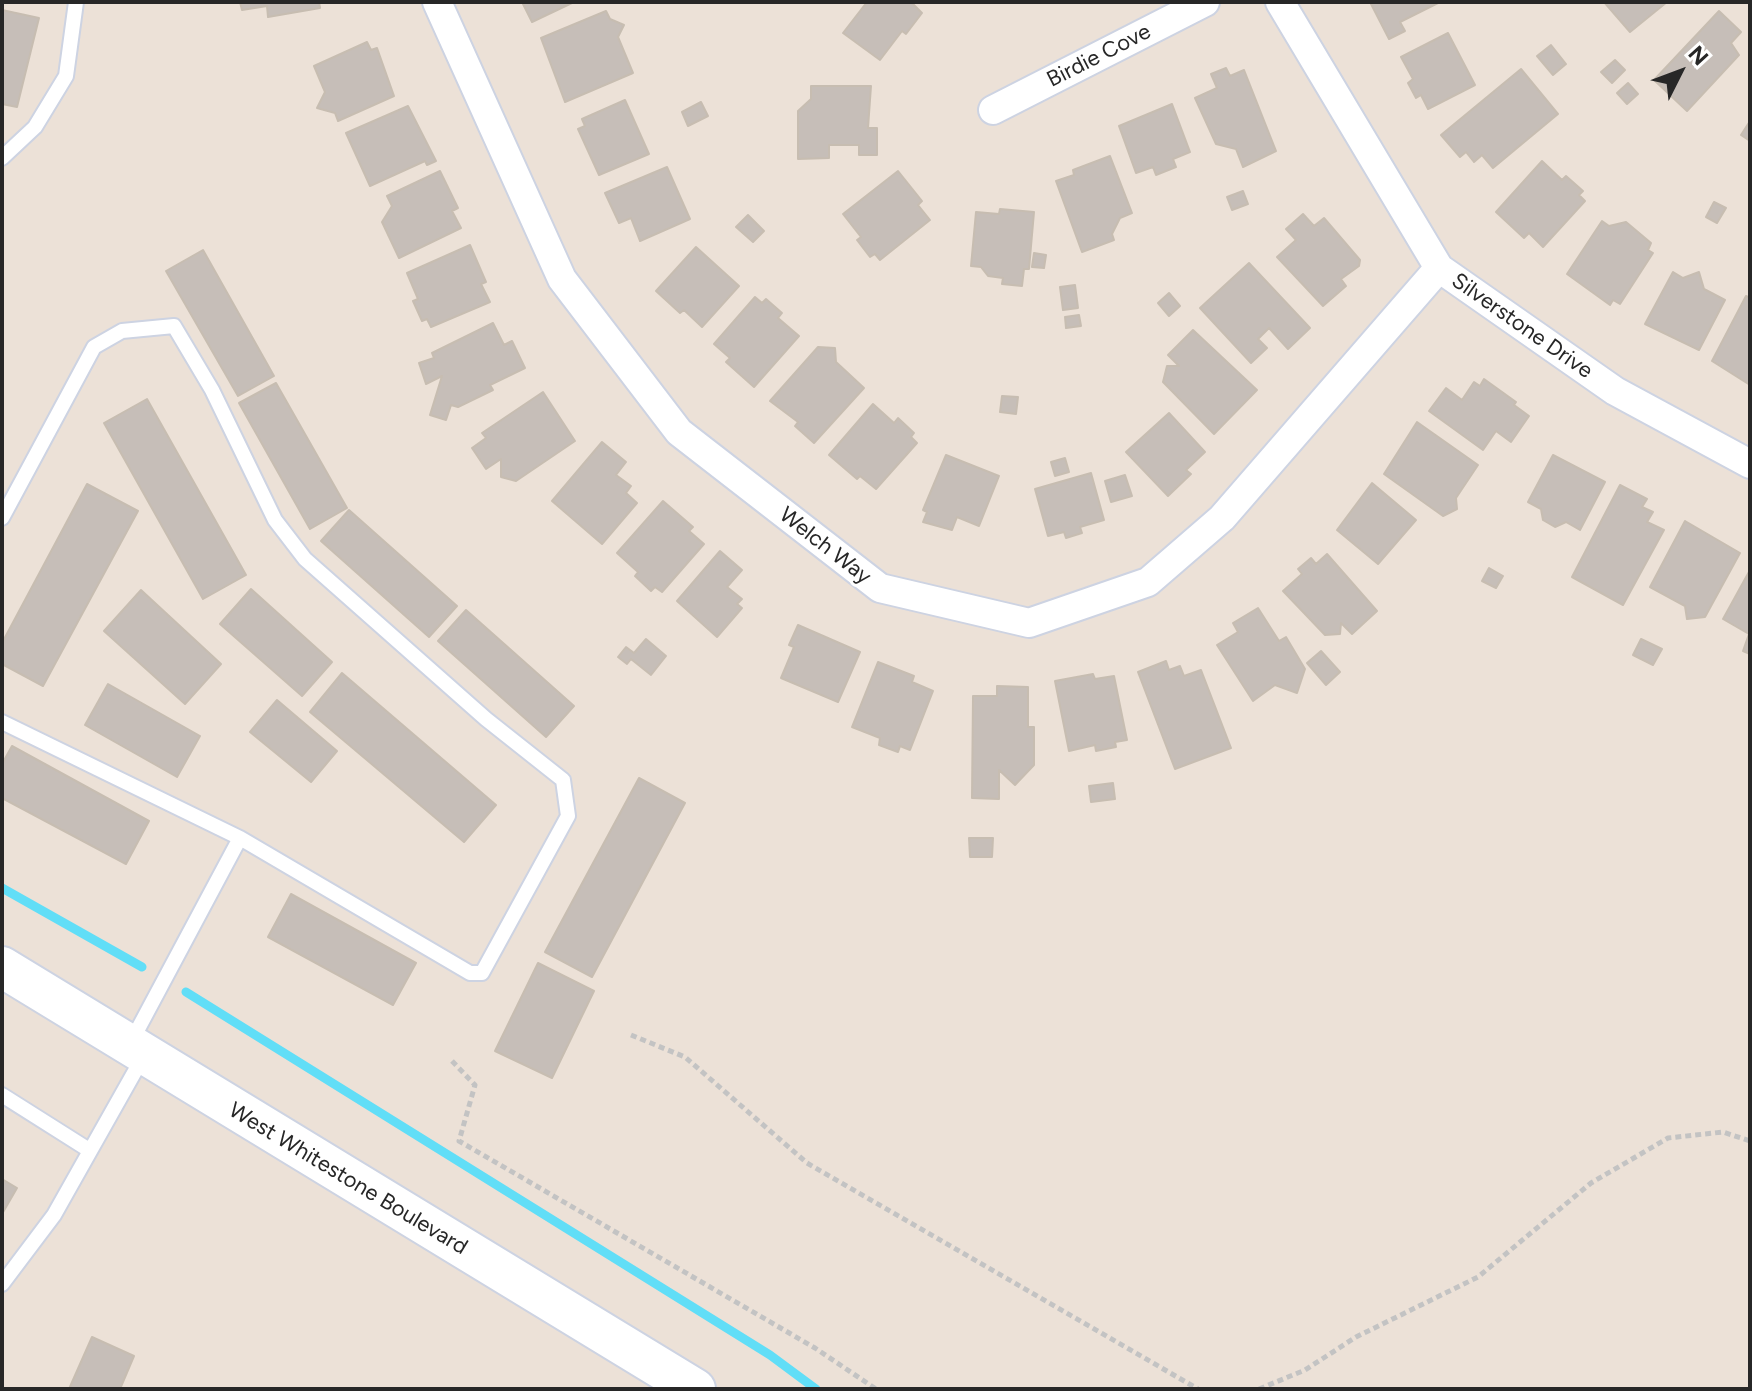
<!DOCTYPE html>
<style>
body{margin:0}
#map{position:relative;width:1752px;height:1391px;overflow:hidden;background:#ece1d7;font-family:Figtree,sans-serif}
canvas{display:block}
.frame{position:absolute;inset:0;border:4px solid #272727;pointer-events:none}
.north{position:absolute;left:1640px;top:32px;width:80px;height:80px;-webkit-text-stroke:6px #fff;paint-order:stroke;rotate:48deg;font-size:22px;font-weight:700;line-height:32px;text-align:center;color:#272727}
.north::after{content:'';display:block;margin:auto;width:28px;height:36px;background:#272727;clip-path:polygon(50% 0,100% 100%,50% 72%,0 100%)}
</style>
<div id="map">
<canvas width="1752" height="1391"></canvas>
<div class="frame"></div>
<div class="north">N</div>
</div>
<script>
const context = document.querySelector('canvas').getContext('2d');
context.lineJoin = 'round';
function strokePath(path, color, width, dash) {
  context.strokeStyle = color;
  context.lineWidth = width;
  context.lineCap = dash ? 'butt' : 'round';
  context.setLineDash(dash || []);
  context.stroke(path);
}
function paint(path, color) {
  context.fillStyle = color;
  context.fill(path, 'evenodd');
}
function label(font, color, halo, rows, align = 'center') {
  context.font = font + ' Figtree,sans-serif';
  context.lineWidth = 6;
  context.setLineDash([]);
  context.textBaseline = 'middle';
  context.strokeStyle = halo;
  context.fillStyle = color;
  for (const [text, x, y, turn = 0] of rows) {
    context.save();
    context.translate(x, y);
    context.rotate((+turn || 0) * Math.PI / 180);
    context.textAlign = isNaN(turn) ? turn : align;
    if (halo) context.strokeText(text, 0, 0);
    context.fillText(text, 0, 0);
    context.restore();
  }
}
strokePath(new Path2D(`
 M2,888L142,967
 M186,992L770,1355L816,1389`), '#61def7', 9);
const building = new Path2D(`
 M240,2H319L320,8L268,17L267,6L242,10Z
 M522,2H574L532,22Z
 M867,2H911L922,13L906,34L902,31L880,60L843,33Z
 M1370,2H1437L1438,3L1400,22L1405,31L1389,39Z
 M1604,2H1667L1630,32Z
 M2,10L39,18L17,107L2,104Z
 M606,11L610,19L624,25L618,37L633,73L565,102L541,38Z
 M1719,11L1741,32L1731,43L1739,55L1687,111L1654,80Z
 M1448,33L1475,85L1428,109L1421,95L1416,98L1408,83L1413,79L1401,57Z
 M367,42L371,50L377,48L394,96L338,121L335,113L317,108L325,92L314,66Z
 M1551,45L1566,64L1553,75L1537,56Z
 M1615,60L1625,70L1612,83L1601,72Z
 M1226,68L1230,76L1244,70L1276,151L1243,167L1236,149L1216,144L1195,98L1217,88L1211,74Z
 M1521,69L1558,114L1493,168L1482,155L1474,162L1466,152L1460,157L1441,135Z
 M1628,83L1638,94L1627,104L1617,93Z
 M811,86H871L868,128H877V155H859V145H829V158L798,159V111L811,99Z
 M625,100L649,154L599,175L578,129L585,126L582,119Z
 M701,102L708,116L688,126L682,112Z
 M1172,104L1190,152L1173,159L1176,167L1156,175L1153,167L1136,173L1119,126Z
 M408,106L436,161L427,165L425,161L370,186L346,133Z
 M1750,121V141L1741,135Z
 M1110,156L1132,213L1120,218L1112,234L1114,240L1082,252L1056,181L1074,175L1073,170Z
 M1542,161L1562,180L1566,176L1583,191L1579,195L1585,201L1543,247L1529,233L1524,238L1496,212Z
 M667,167L690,219L640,241L631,218L619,223L605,193Z
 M440,171L458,208L452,211L461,228L399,258L382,222L392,206L387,196Z
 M898,171L922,201L918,205L930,220L880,260L875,254L870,257L857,240L861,237L843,214Z
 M1243,191L1248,204L1232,210L1227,197Z
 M1714,202L1726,208L1717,223L1706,217Z
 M1000,209L1034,212L1029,269H1024L1022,286L1002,284L1003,278L988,276L981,267L971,266L976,212L999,214Z
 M1303,214L1314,226L1324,218L1360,260L1359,266L1341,279L1346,286L1323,306L1277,257L1296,240L1286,229Z
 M748,215L764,231L753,242L736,227Z
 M1602,221L1609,226L1626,222L1651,243L1648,250L1653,253L1620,304L1613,300L1610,305L1567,274Z
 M470,245L486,282L481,284L490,302L431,327L427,319L422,321L413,301L418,299L407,273Z
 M696,247L739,286L702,327L684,310L680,313L656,291Z
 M203,250L274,376L238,396L166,271Z
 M1034,253L1046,255L1044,268L1032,267Z
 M1249,263L1310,328L1288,349L1269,328L1258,339L1267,348L1251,363L1200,308Z
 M1673,272L1683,278L1699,272L1704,289L1725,300L1699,350L1645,324Z
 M1075,285L1078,308L1063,310L1060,287Z
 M1169,293L1180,306L1169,316L1158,303Z
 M1746,296L1750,298V385L1712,361Z
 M755,297L762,303L766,299L782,313L778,318L799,336L754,387L726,362L730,358L714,344Z
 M1079,315L1081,326L1066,328L1065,317Z
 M493,323L504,345L512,341L525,368L490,385L493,390L458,407L451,405L446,420L430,415L442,376L426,384L419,363L434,358L432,353Z
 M1193,330L1257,390L1214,434L1163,382L1167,366H1179L1168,355Z
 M818,347L835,348L836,362L864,388L814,443L795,426L798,422L770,401Z
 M1484,379L1516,402L1514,405L1529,416L1511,442L1496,431L1483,450L1429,411L1446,388L1462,400L1474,382L1480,386Z
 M276,383L347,508L310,529L239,403Z
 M543,392L575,441L516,481L501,477V459L486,469L472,448L486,438L482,433Z
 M1002,396L1018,397L1016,414L1000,412Z
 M147,399L246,575L203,599L104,423Z
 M873,404L894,423L898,418L914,433L911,437L917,443L876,489L860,476L857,479L829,455Z
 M1169,413L1205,452L1186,470L1191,474L1168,496L1126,452Z
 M1417,422L1478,465L1456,498L1457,509L1443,516L1384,474Z
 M602,442L626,462L616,475L631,486L626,493L637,503L602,544L552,501Z
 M946,455L999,476L979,526L957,517L952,530L923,522L927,512L923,510Z
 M1553,455L1605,482L1580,530L1566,522L1555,527L1543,520L1541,509L1528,502Z
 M1065,458L1069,472L1055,476L1051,462Z
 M1091,473L1104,520L1080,527L1082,533L1066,538L1064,532L1048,536L1035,489Z
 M1125,475L1132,496L1111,502L1105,481Z
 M1372,483L1416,520L1378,564L1337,530Z
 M87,484L138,511L43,686L2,664V643Z
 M1620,485L1647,499L1642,507L1653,512L1647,522L1664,530L1623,605L1572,577Z
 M663,501L693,527L689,531L704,544L662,592L655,587L651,591L635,576L638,572L617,553Z
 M349,510L457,606L429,637L321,541Z
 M1685,521L1740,553L1705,617L1687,619L1685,606L1650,587Z
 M720,551L742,570L727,587L742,599L737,604L742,608L717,637L677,601Z
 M1327,554L1377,611L1352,634L1341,623L1340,634L1325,635L1283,591L1302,574L1298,569L1311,558L1316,564Z
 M1489,568L1503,576L1496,588L1482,581Z
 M1750,570V654L1743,651L1749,634L1723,619Z
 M251,589L332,662L302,696L220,624Z
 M141,590L221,664L185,704L104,631Z
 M1258,608L1279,641L1286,637L1305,669L1297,693L1275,685L1253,701L1217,645L1238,632L1233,623Z
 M466,610L574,706L546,737L438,641Z
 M798,625L860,652L838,702L781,678L794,647L789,645Z
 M646,639L666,656L651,675L631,659L627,664L618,657L626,647L634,653Z
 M1641,639L1662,649L1653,665L1633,655Z
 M1321,651L1340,672L1326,685L1307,663Z
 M1166,661L1169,670L1180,666L1184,676L1201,670L1231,748L1175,769L1138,672Z
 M878,662L914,676L912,682L933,691L910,750L900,746L898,752L879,745L880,738L852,727Z
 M342,673L496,805L464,842L310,712Z
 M1093,674L1095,679L1114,676L1127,740L1115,742L1116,747L1096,751L1095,745L1069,751L1055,681Z
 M108,684L200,736L177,777L85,725Z
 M997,686L1028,687V727H1034V765L1015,785L999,770V799L972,798L973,696H997Z
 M277,700L337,751L311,782L250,732Z
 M12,746L149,821L126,864L2,798V764Z
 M639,778L685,803L592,977L545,952Z
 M1113,783L1115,799L1091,802L1089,786Z
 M969,838H993L992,857H970Z
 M291,894L416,963L393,1005L268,937Z
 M538,963L594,991L552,1078L495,1051Z
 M2,1179L17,1188L2,1214Z
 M92,1337L134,1356L120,1389H69Z`);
paint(building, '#c6beb8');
strokePath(building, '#c7bdb1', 2);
const lane = new Path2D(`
 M2,158L35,127L66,76L76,2
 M2,518L94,347L122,331L174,326L212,390L275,520L305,559L486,719L563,780L568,816L482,973H470L240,838L2,722
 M130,1044L240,838
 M2,1095L89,1150
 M2,1284L54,1215L143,1057`);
const street = new Path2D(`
 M437,2L562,279L679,432L880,588L1029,623L1148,582L1222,518L1439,268
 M1280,2L1439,268L1615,391L1750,464
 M993,110L1205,2`);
const secondary = new Path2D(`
 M2,967L695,1389`);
strokePath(lane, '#cdd3e2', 18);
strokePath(street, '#cdd3e2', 32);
strokePath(secondary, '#cdd3e2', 44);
strokePath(new Path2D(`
 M631,1035L685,1057L807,1163L1198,1389
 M452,1061L475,1085L459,1141L815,1348L876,1389
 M1259,1389L1305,1370L1356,1337L1478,1277L1591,1183L1668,1138L1723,1132L1750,1141`), '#c3c3c3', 5, [6, 4]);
strokePath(lane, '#fff', 14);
strokePath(street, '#fff', 28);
strokePath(secondary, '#fff', 40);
label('22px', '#272727', '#fff', [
 ["Birdie Cove",1099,56,-27],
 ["Silverstone Drive",1522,326,35],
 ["Welch Way",825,546,38],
 ["West Whitestone Boulevard",348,1179,31]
]);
</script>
